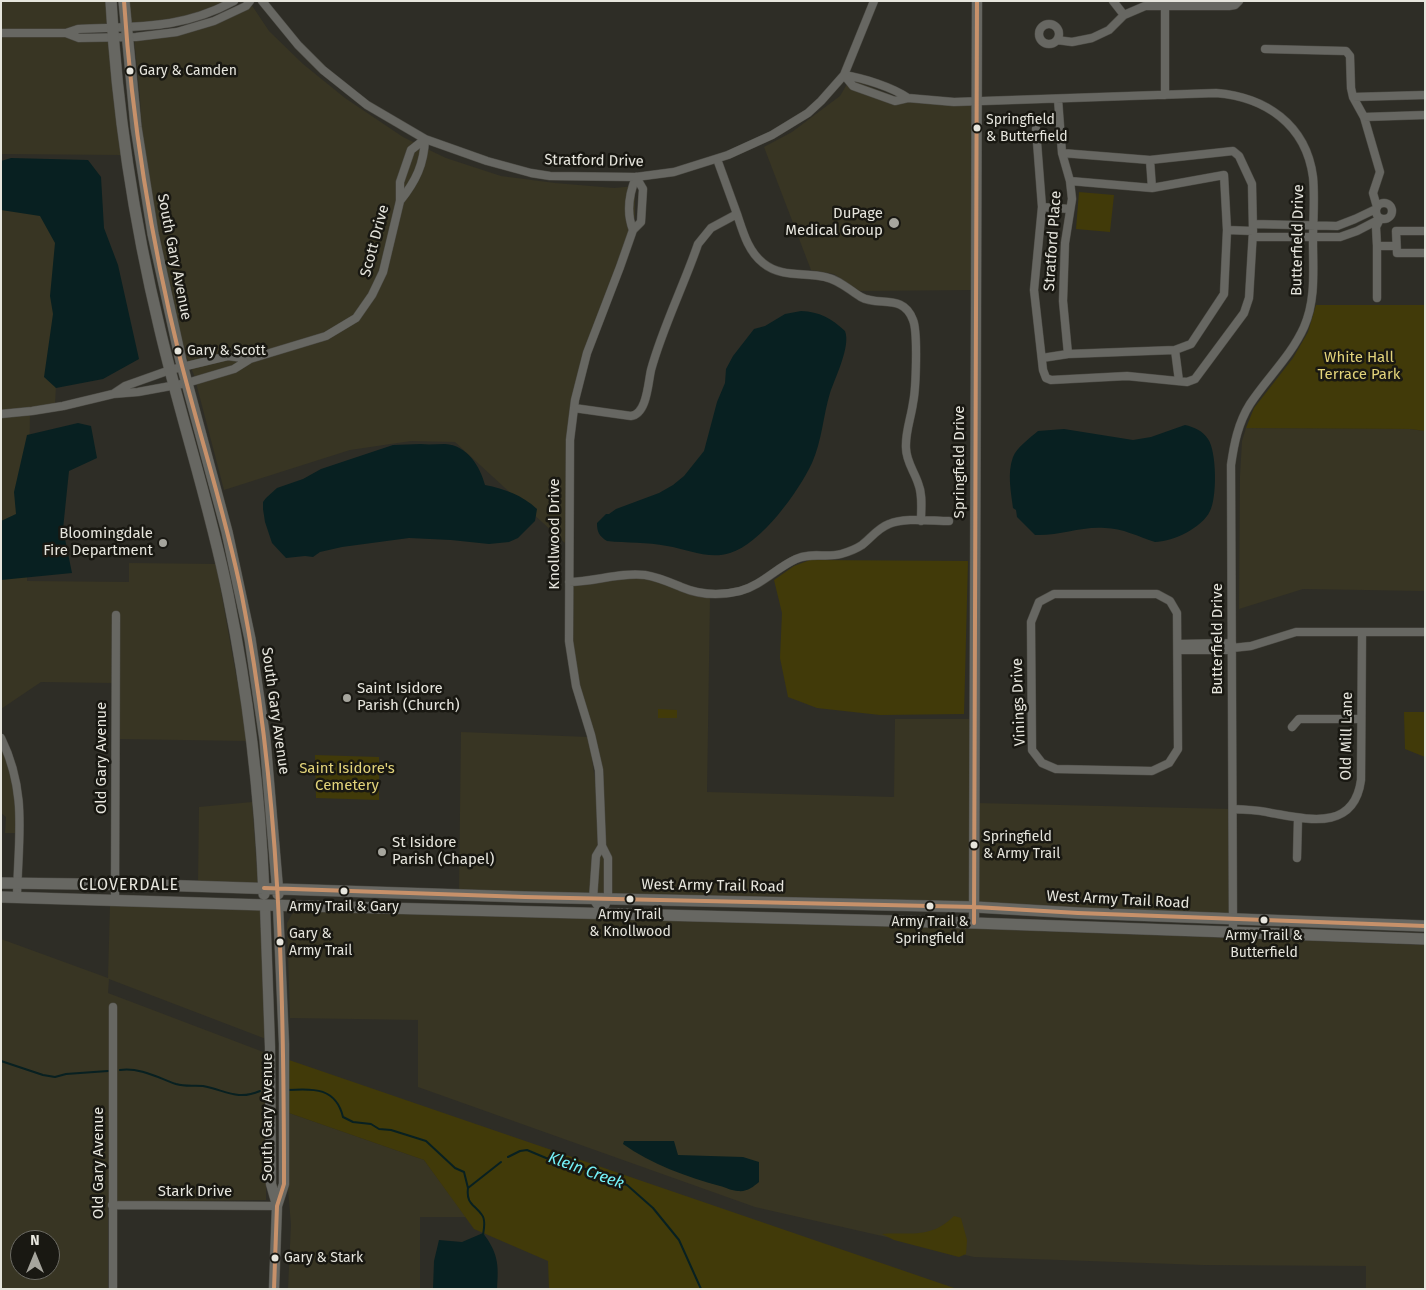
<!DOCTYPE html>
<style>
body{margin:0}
#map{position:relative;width:1426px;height:1290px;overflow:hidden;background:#2e2d26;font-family:"Fira Sans",sans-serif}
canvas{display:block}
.frame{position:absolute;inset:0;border:2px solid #e6e5dd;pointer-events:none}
.north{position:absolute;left:10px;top:1230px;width:50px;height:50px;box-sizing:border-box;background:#191812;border:1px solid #6b6a63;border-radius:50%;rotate:0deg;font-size:14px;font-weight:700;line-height:20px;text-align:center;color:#e6e5dd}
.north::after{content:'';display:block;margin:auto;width:18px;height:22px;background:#a6a59d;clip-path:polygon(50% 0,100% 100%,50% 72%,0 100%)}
</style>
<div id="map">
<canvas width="1426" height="1290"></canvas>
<div class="frame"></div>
<div class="north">N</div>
</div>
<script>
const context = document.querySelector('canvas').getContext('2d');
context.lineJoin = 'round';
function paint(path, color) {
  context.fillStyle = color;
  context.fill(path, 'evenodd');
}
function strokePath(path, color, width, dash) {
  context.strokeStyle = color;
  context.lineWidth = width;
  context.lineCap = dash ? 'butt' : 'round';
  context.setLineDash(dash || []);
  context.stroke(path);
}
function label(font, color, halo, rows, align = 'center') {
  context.font = font + ' "Fira Sans",sans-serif';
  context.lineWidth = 5;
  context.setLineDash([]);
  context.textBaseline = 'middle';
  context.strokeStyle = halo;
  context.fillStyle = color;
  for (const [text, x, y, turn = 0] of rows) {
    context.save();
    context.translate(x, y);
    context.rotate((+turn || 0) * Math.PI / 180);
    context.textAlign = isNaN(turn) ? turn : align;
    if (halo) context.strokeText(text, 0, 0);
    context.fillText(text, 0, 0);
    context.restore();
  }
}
paint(new Path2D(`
 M1,1H108L109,23L65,30H1Z
 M129,1H230L219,7L166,23L130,24Z
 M251,4L269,31L303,64L345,98L403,137L421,146L446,158L501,176L555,183L614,188L635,186V216L570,409L567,545L455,442L411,441L350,450L224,490L194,375L184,352L157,235L143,150L140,98L134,38L176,34Z
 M1,35H63L109,41L122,155L1,154Z
 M850,79L907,101L974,104L973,290L859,291L834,274L811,270L764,147L792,132L840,96Z
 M1,189L65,221L55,404L1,411Z
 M30,414L27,581L129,582V563L216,564L248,741L118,739L114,683L41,682L1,709V416Z
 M1246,428L1410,429L1425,431V591L1303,589L1239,609L1240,476L1242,441Z
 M623,578H644L710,597L707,792L894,797L895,719H972L971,905L459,892L461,732L589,737L596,788H603L576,669L573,647V586Z
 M1,746L6,754L16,795V833H5L6,817L1,813Z
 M252,802L258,884H198L199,807Z
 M976,803L1230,809V916L977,905Z
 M110,905L260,908L266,1039L109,979L108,993L266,1053V1200L108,1202V1289H1V939L108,978ZM20,1240H50V1270H20Z
 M298,911L761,921L1425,945V1289H1366V1266L1203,1265L974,1257L755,1207L418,1087V1020L290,1018L287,923L292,914Z
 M289,1113L424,1160L466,1217H420V1289H288L291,1224L288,1190Z`), '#383523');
paint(new Path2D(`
 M1079,192L1114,195L1110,232L1076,229Z
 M1316,305H1425V431L1410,429L1246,428L1254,408L1293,358L1308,332Z
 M810,560L968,561L964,714L880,715L817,708L788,697L780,658L782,613L774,580L794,566Z
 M658,709L677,710V718H658Z
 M1404,712H1425V757L1405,749Z
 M315,755L379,757V800L316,798Z
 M289,1060L957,1289H549L548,1261L474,1229L424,1160L289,1113Z
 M954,1216L961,1218L967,1240L966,1254L959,1257L894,1240L882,1234C911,1232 931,1239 954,1216Z`), '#413a09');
paint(new Path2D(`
 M11,158L88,160L101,177L104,228L118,265L139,359L103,379L56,388L44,377L53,314L50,296L55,243L40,216L1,210V161Z
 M801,311C820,312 831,318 845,331C851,346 835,378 830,393C823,416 822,441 812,463C799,491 761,544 730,553C709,560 687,549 667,546C647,542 627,543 607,541C599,536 597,532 597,523L606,514H609L616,509L659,493L673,485L684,476L704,451L717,402L725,383L726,369L733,356L754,329L765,326L785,314Z
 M78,423L91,426L97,458L69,471L63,529L72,573L1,580V521L16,514L14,492L27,435Z
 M1185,425C1194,427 1203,431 1208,439C1217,452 1217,498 1210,511C1202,528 1172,542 1155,542C1139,537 1122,528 1105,528C1081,526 1060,536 1035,535L1017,517L1016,510L1013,508C1011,492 1007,473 1013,457C1017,447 1030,438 1038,431L1064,429L1133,440L1151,437Z
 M421,444C429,445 437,444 445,444C467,445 480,466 485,485C505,489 522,495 537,509L535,521L518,538L509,542L489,544L451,540L409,538L342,547L320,552L313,557L305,556L286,558L272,543L265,522L263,509V502L266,498L277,488L303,479L321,469L393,445Z
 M624,1141H674L678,1155L743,1157L759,1162V1182C753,1187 747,1192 738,1191C732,1191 725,1187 720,1186C687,1177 651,1164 623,1144Z
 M483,1233C498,1253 499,1264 497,1289H433L434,1261L439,1240L462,1242Z`), '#082021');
strokePath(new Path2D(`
 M1,1061L43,1075L55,1077L66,1074L108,1071
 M120,1070C139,1067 159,1078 176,1084C186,1087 194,1085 203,1086C225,1090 237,1101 260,1091
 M288,1090C314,1088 336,1088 343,1117L353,1122L371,1124L379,1129L391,1130L426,1141L455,1168L464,1172L468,1188
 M508,1157L520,1151L527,1150L546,1158L564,1161L627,1185L653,1208L679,1240L701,1289
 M483,1235C484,1229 486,1220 482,1215C474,1204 466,1204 468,1188L501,1162`), '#082021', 2);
const minor = new Path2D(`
 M262,1L298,45L323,70L367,105L425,139L487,161L531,173L550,176L636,177L674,172L728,155L772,135L808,113L821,101L844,75L874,1
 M1113,1L1124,15
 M1039 34a10 10 0 1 1 20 0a10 10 0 1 1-20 0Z
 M1,33H66L79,38L136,37L177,32L214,21L246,6L250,1
 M66,33L78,29C136,26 181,30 234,1
 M1057,40L1072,42L1092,38L1109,30L1124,15L1145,6H1229L1235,5L1239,1
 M1265,49L1346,51L1350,56L1351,88L1353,97L1364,117L1380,172L1373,193L1377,207
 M844,75L853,86L895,101L908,98L954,102L1216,93C1265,97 1306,124 1313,177C1315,198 1313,220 1313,241C1313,270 1316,300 1304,327C1291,356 1267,378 1250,404C1238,423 1234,444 1231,465L1233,932
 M844,75C863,78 892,87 908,98
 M1165,95V7
 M1353,97L1425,95
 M1058,99L1062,153L1070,181L1072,199L1065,243L1063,301L1068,354L1175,350L1191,344L1224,294L1227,230L1224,175L1152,188L1070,181
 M1364,117L1425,115
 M1036,129L1042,207
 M1062,153L1150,160L1233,151L1239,156L1252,184L1253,231L1249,298L1244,313L1195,379L1187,382L1127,376L1051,380L1046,378L1043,370L1034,290L1042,207L1070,209
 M1150,160L1152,188
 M400,201C416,181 424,164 425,139
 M1376 211a8 8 0 1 1 16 0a8 8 0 1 1-16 0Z
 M737,214C743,232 748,251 763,263C781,278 805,272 825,277C840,280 849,290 861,297C879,307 903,293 913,320C918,332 916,389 913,403C911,418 905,433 906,448C906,461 914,471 918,483C923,495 921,508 921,521
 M1253,224L1337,226L1355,219L1376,209
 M633,230C626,212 629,194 636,177
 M1227,230L1253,231
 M1425,231H1396L1397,253H1425
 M1253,237H1340L1357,231L1380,219
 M1377,246H1396
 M1377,298V246L1376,227L1380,219
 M1175,350L1179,381
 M1042,358L1068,354
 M113,394L125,386L170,370L228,356L250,359
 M574,408L631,416C647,414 648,383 651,370C662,329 684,285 698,244L711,228L737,214L717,159
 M1,414L32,411L63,406L113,394L138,392L187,383L234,369L250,359L326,336L356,318L372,295L383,272L400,201V182L411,150L425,139
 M569,582C594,582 620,572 645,575C658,577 669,582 681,587C700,595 720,596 740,591C762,585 776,568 796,559C811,552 826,558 841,554C848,552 856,549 862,545C871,538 878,528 889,524C904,517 932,521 949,521
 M1054,594H1157L1170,601L1177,613L1178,749L1169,763L1152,771L1056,769L1042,763L1032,750L1031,622L1039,602Z
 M1178,644L1232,643
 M1232,648L1251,646L1296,632H1425
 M1178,650H1232
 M1292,727L1299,719H1361
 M1,738C28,793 18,839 17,897
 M1233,809C1246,810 1259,810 1271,813C1307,819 1354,832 1361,780L1362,633
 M602,846L596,856L593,899L602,912
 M1297,858L1298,818
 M115,901L116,615
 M602,912L608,899V858L602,846L599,770L591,735L576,686L569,641L570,440L575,400L587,353L620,267L633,230L641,222L643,189L636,177
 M112,1205L277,1206
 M113,1289V1007`);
const tertiary = new Path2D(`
 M265,905L270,1047L271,1184L277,1205
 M974,923L977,1
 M274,1289L277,1206L284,1184V1044L278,906`);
const secondary = new Path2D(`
 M111,1C117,112 134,222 160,330C181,419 210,505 228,595C248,693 260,794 264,894
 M124,1L136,127L153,234L181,361L227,532L250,639L265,740L278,894
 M1,883L156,885L525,897L975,907L1078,913L1425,926
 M1,897L265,905L974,923L1425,939`);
strokePath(minor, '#4c4b45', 9);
strokePath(tertiary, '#4c4b45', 11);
strokePath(secondary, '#4c4b45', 12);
strokePath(minor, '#676762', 8);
strokePath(tertiary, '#676762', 10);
strokePath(secondary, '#676762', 11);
strokePath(new Path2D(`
 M124,1C132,122 151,240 180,358C200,437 226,516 242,596C280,790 284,987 284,1184L277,1206L274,1289
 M264,888L525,897L975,907L1078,913L1425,926
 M974,923L977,1`), '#c7916a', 4);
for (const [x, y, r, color] of [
 [130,71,4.5,"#e6e5dd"],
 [977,128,4.5,"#e6e5dd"],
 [894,223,6,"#a6a59d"],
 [178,351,4.5,"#e6e5dd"],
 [163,543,5,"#a6a59d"],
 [347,698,5,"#a6a59d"],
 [974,845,4.5,"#e6e5dd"],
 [382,852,5,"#a6a59d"],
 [344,891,4.5,"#e6e5dd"],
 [630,899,4.5,"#e6e5dd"],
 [930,906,4.5,"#e6e5dd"],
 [1264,920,4.5,"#e6e5dd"],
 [280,942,4.5,"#e6e5dd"],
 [275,1258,4.5,"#e6e5dd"]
]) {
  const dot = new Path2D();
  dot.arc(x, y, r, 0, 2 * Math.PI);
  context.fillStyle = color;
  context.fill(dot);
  strokePath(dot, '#191812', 2);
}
label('14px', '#e6e5dd', '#191812', [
 ["Gary & Camden",139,71],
 ["Springfield",986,120],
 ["& Butterfield",986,137],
 ["Gary & Scott",187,351],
 ["Springfield",983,837],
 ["& Army Trail",983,854],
 ["Army Trail & Gary",344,907,"center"],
 ["Army Trail",630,915,"center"],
 ["& Knollwood",630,932,"center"],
 ["Army Trail &",930,922,"center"],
 ["Springfield",930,939,"center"],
 ["Gary &",289,934],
 ["Army Trail",289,951],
 ["Army Trail &",1264,936,"center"],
 ["Butterfield",1264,953,"center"],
 ["Gary & Stark",284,1258]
], 'left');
label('15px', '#e6e5dd', '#191812', [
 ["Stratford Drive",594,161,1],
 ["Butterfield Drive",1298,240,-89],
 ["Scott Drive",375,241,-75],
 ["Stratford Place",1053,241,-86],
 ["South Gary Avenue",174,257,79],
 ["Springfield Drive",960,462,-90],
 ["Knollwood Drive",555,534,-90],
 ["Butterfield Drive",1218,639,-90],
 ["Vinings Drive",1019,702,-92],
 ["South Gary Avenue",275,711,82],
 ["Old Mill Lane",1347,736,-89],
 ["Old Gary Avenue",102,758,-90],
 ["West Army Trail Road",713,886,1],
 ["West Army Trail Road",1118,900,3],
 ["South Gary Avenue",268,1117,-90],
 ["Old Gary Avenue",99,1163,-90],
 ["Stark Drive",195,1192]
]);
label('15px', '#e6e5dd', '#191812', [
 ["DuPage",883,214],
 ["Medical Group",883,231],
 ["Bloomingdale",153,534],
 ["Fire Department",153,551],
 ["Saint Isidore",357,689,"left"],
 ["Parish (Church)",357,706,"left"],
 ["St Isidore",392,843,"left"],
 ["Parish (Chapel)",392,860,"left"]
], 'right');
label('15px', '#e2d37a', '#191812', [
 ["White Hall",1359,358],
 ["Terrace Park",1359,375],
 ["Saint Isidore's",347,769],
 ["Cemetery",347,786]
]);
context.letterSpacing = '1px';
label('16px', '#e6e5dd', '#191812', [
 ["CLOVERDALE",129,886]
]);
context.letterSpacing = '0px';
label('italic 16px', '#74f2f8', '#191812', [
 ["Klein Creek",586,1171,20]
]);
</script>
